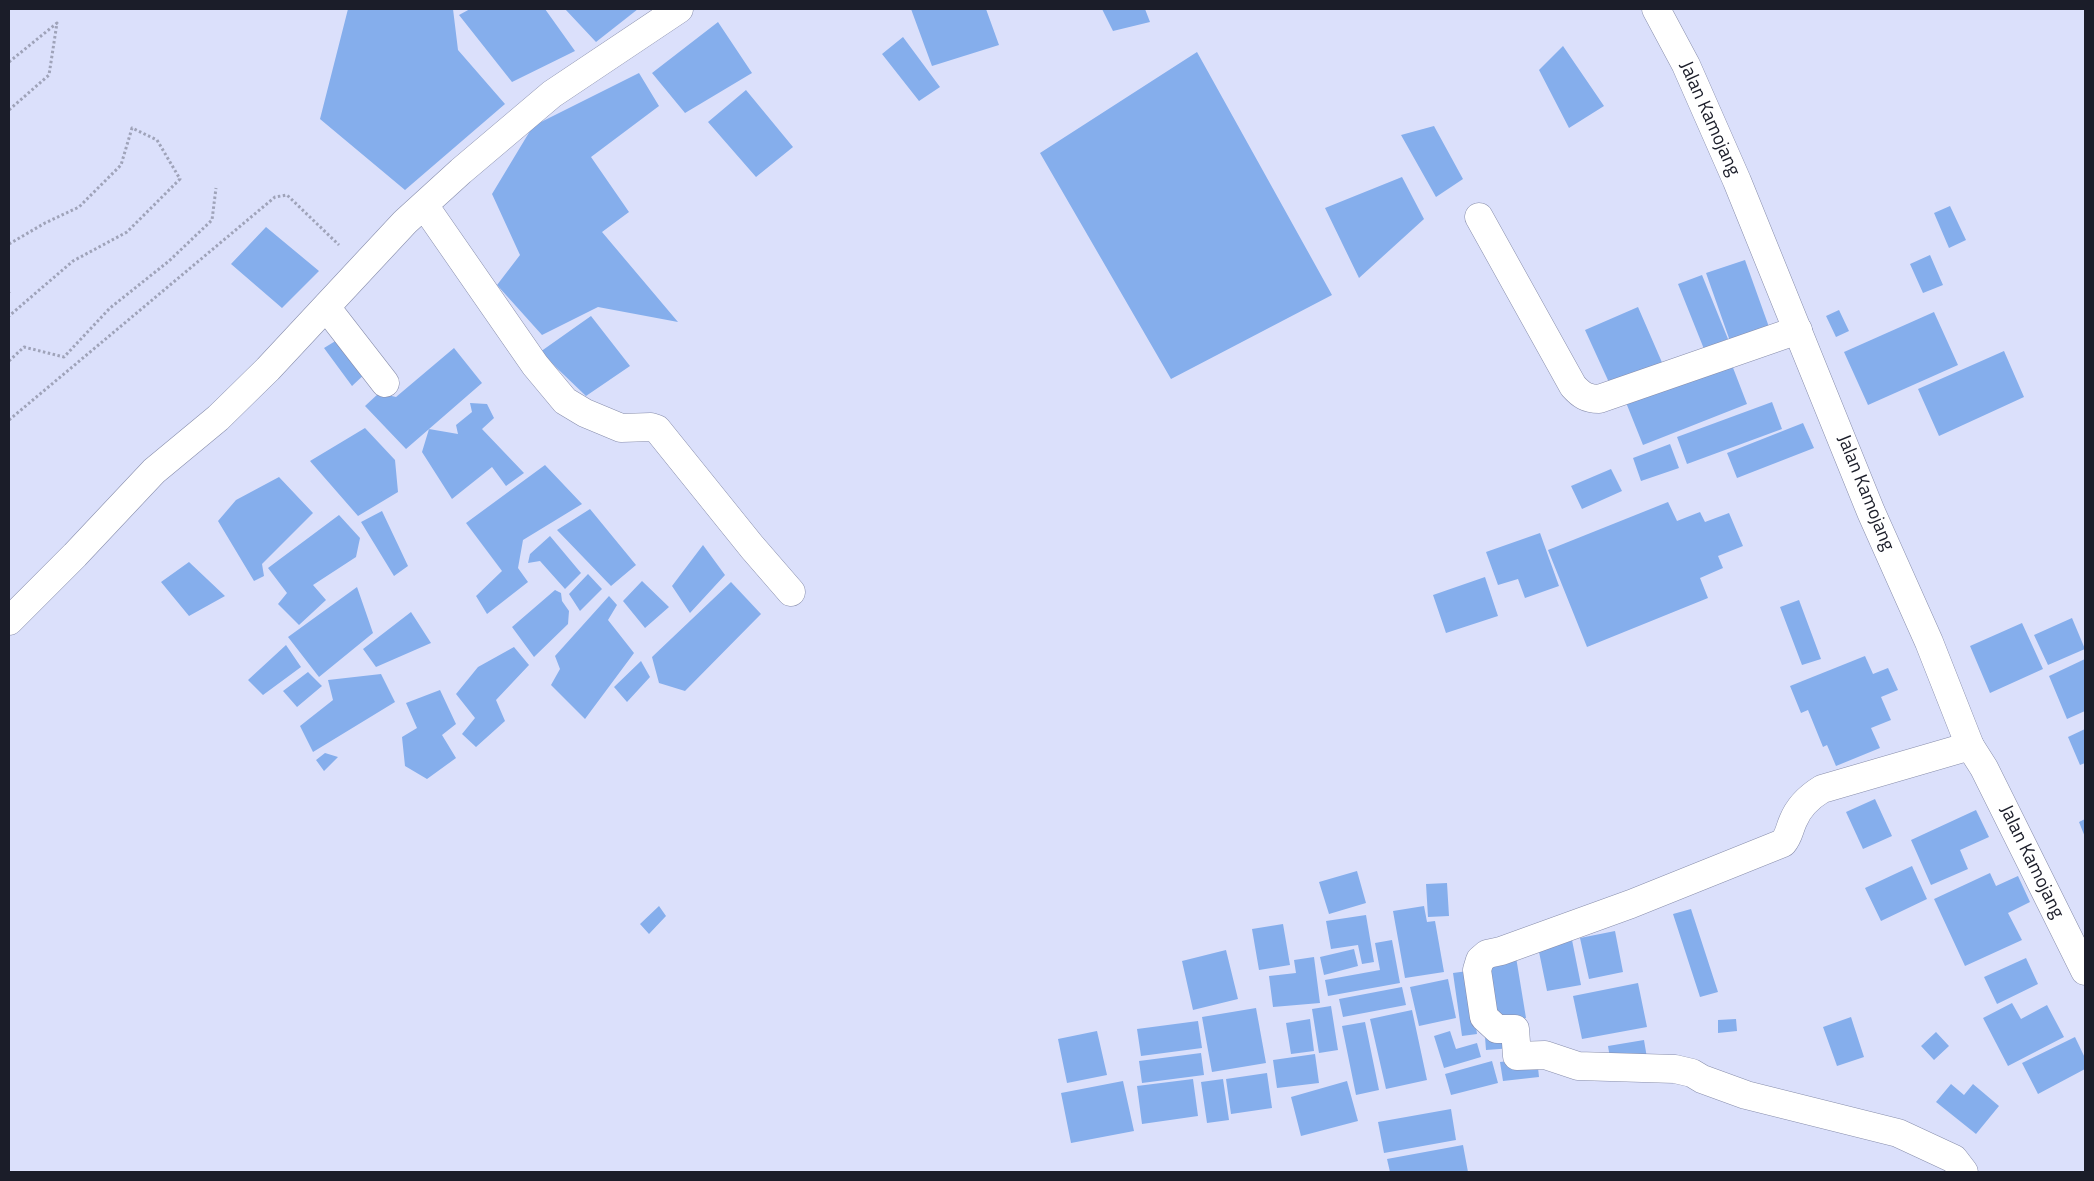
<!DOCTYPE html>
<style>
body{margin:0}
#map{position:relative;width:2094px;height:1181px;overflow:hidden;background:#dbe0fb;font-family:"Titillium Web",sans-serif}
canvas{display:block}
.frame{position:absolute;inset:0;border:10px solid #1b1d29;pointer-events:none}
</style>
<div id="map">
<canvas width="2094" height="1181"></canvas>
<div class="frame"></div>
</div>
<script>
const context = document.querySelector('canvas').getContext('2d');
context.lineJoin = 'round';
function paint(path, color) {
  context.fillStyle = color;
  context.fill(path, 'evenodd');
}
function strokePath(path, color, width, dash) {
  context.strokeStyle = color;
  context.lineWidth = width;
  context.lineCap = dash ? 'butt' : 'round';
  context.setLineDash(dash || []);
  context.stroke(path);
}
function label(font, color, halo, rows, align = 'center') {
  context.font = font + ' "Titillium Web",sans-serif';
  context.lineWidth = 4;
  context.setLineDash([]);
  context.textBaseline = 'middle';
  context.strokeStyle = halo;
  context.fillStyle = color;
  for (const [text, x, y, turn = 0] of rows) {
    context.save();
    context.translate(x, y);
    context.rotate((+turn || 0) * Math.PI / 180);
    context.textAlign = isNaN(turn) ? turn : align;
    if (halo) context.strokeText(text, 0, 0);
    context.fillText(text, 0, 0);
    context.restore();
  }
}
paint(new Path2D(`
 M348,9H453L458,50L505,104L405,190L320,119Z
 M470,9H545L575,51L512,82L459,15Z
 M565,9H638L596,42Z
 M911,9H986L999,45L932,66Z
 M1102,9H1145L1150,22L1113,31Z
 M718,22L752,73L685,113L652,73Z
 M903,37L940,87L919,101L882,54Z
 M1563,46L1604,106L1569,128L1539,70Z
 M1197,52L1332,295L1171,379L1040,153Z
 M639,73L659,106L591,157L629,212L602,232L678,322L598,307L542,335L497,285L520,255L492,194L533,126Z
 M746,90L793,147L756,177L708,122Z
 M1434,126L1463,179L1436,197L1401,135Z
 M1402,177L1424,219L1359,278L1325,208Z
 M1950,206L1966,240L1949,248L1934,213Z
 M266,227L319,271L282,308L231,264Z
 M1930,255L1943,285L1923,293L1910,264Z
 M1745,260L1769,327L1730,341L1706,273Z
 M1702,275L1728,339L1704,349L1678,284Z
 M1638,307L1664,367L1612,389L1585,330Z
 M1839,310L1849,331L1836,337L1826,316Z
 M1934,312L1958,365L1868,405L1844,352Z
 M591,316L630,366L586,396L540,352Z
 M342,337L367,372L352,386L324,348Z
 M454,348L482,383L406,449L365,406L379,393L396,397Z
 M2004,351L2024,397L1939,436L1918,389Z
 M1730,360L1747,404L1643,445L1625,400Z
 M1772,402L1782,429L1687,464L1677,437Z
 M470,403L487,404L494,418L482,429L524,473L506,486L492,467L452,499L422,452L429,429L458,434L456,425L472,412Z
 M1803,423L1814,448L1737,478L1727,453Z
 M365,428L395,460L398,492L358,516L310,461Z
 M1670,444L1679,468L1641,481L1633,458Z
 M545,465L582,504L523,540L518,568L528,582L487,614L476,596L502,571L466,523Z
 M1611,469L1622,491L1582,509L1571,486Z
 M279,477L313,513L262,564L264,576L254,581L218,521L236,500Z
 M1668,502L1677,521L1700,512L1705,522L1729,513L1743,546L1718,556L1723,568L1700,578L1708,598L1587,647L1548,550Z
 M590,509L636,565L611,586L557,530Z
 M382,511L408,566L394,576L361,522Z
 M339,515L360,538L356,557L313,585L326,600L299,625L278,604L287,593L268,568Z
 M1540,533L1559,586L1525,598L1518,579L1498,585L1486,552Z
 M550,536L581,573L565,589L540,561L528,563L530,554Z
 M703,545L725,575L690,613L672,586Z
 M189,562L225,596L189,616L161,582Z
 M588,574L602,589L580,611L569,594Z
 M1485,577L1498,616L1446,633L1433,595Z
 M642,581L669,607L645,628L623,601Z
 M731,582L761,614L685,691L659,683L652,657Z
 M357,587L373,633L319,677L288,637Z
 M555,590L561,593L562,601L569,611L568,624L534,657L512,627Z
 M609,596L617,605L608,620L634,653L585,719L551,685L560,669L555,656Z
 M1799,600L1821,659L1802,665L1780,607Z
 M411,612L431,643L376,667L363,649Z
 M2072,618L2085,649L2048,665L2034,635Z
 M2022,623L2043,669L1990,693L1970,646Z
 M286,645L301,667L263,695L248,680Z
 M514,647L529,665L496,700L505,721L476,747L462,734L475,718L456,694L478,667Z
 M1865,656L1873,674L1888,668L1898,690L1881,697L1891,720L1871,728L1880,748L1836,766L1827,745L1823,747L1808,710L1801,713L1790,686Z
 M2085,659V711L2067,719L2049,676Z
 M641,661L650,677L627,702L614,687Z
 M308,672L322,686L297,707L283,691Z
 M381,674L395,702L313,752L300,726L333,700L328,680Z
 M440,690L456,724L442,735L456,758L427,779L405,766L402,737L417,728L406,703Z
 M2085,729V763L2080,765L2068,737Z
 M325,753L338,757L324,771L316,760Z
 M1875,799L1892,836L1863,849L1846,812Z
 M1976,810L1989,837L1960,850L1968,869L1931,885L1911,840Z
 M2085,819V837L2079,822Z
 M1912,866L1927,899L1881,921L1865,888Z
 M1357,871L1366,903L1329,914L1319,882Z
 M1990,873L1996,886L2018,876L2030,902L2008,913L2022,940L1965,966L1934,899Z
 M1447,883L1449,916L1428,917L1426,884Z
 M659,906L666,916L649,934L640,924Z
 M1424,906L1427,922L1435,921L1444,972L1405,978L1393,911Z
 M1691,909L1718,992L1700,997L1673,914Z
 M1366,915L1374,962L1362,964L1358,945L1331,949L1326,921Z
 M1283,924L1290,965L1259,970L1252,929Z
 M1615,931L1623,972L1589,979L1580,938Z
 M1392,940L1400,983L1328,996L1325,980L1380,970L1375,943Z
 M1572,940L1581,985L1547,991L1538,947Z
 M1354,949L1358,966L1324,975L1320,957Z
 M1226,950L1238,999L1193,1010L1182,961Z
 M1314,957L1320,1003L1273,1007L1269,976L1296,973L1294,960Z
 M1516,957L1526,1018L1492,1024L1482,962Z
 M2026,958L2038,984L1997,1004L1984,977Z
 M1468,971L1477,1034L1462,1036L1453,973Z
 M1448,979L1456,1018L1419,1026L1410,987Z
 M1638,983L1647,1027L1582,1039L1573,996Z
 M1402,987L1406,1005L1343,1017L1339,999Z
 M2012,1003L2021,1019L2047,1005L2064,1037L2008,1066L1983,1018Z
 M1331,1006L1338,1050L1319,1053L1312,1009Z
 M1256,1008L1266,1063L1212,1072L1202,1017Z
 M1412,1010L1427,1080L1386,1089L1370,1019Z
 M1851,1017L1864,1057L1837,1066L1823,1027Z
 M1310,1019L1314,1051L1291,1054L1286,1023Z
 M1736,1019L1737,1031L1718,1033V1020Z
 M1198,1021L1202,1048L1141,1056L1137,1029Z
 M1365,1022L1379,1090L1356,1095L1342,1026Z
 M1097,1031L1107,1075L1067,1083L1058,1039Z
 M1450,1031L1456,1049L1477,1043L1481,1057L1444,1068L1434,1036Z
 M1936,1032L1949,1046L1934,1060L1921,1046Z
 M1512,1034L1513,1048L1486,1050L1485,1037Z
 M2075,1037L2085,1058V1069L2038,1094L2022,1063Z
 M1644,1040L1647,1058L1611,1064L1608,1046Z
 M1201,1053L1204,1075L1142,1083L1139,1061Z
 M1315,1054L1319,1083L1277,1088L1273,1060Z
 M1537,1058L1539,1077L1503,1081L1500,1062Z
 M1492,1061L1498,1083L1451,1095L1445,1074Z
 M1267,1073L1272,1108L1231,1114L1226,1079Z
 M1193,1079L1198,1116L1142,1124L1137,1086Z
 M1223,1079L1229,1120L1207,1123L1201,1082Z
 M1123,1081L1134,1131L1071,1143L1061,1093Z
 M1347,1081L1358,1121L1301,1136L1291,1097Z
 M1951,1084L1964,1095L1973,1084L1999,1106L1976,1134L1936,1102Z
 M1451,1109L1456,1140L1384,1153L1378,1122Z
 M1463,1145L1468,1172H1390L1387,1159Z`), '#85aeec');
const minor = new Path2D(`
 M424,205L535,365L565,401L585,413L621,428L651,427L657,429L752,547L791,592
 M1479,217L1573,386C1581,395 1587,399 1599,399L1798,330
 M326,307L385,383
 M9,621L75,555L154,471L218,418L268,369L405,222L461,171L552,94L679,9
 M1964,1172L1954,1159L1898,1133L1746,1095L1702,1079L1692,1073L1675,1069L1578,1066L1545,1055L1517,1056L1515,1029H1497L1484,1017L1477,970L1480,960L1487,954L1501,951L1631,904L1783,843C1789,836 1789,830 1793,821C1799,806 1809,797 1822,789L1970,746`);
const major = new Path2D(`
 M1656,9L1686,65L1737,181L1871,512L1929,642L1970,746L1984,768L2085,971`);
strokePath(minor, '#878dab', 29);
strokePath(major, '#878dab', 29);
strokePath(new Path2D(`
 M9,62L57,23L49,75L9,110
 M9,244L45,223L79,207L121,165L132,128L157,140L180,179L127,232L73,261L9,316
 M9,292V293
 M9,361L24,347L64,357L110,308L169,261L212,220L216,188
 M9,420L275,197L287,195L339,245`), '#9fa3b9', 3, [2.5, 2.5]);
strokePath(minor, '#fff', 28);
strokePath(major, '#fff', 28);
label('19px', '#1b1d29', '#fff', [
 ["Jalan Kamojang",1709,119,66],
 ["Jalan Kamojang",1865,493,68],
 ["Jalan Kamojang",2031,862,64]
]);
</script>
